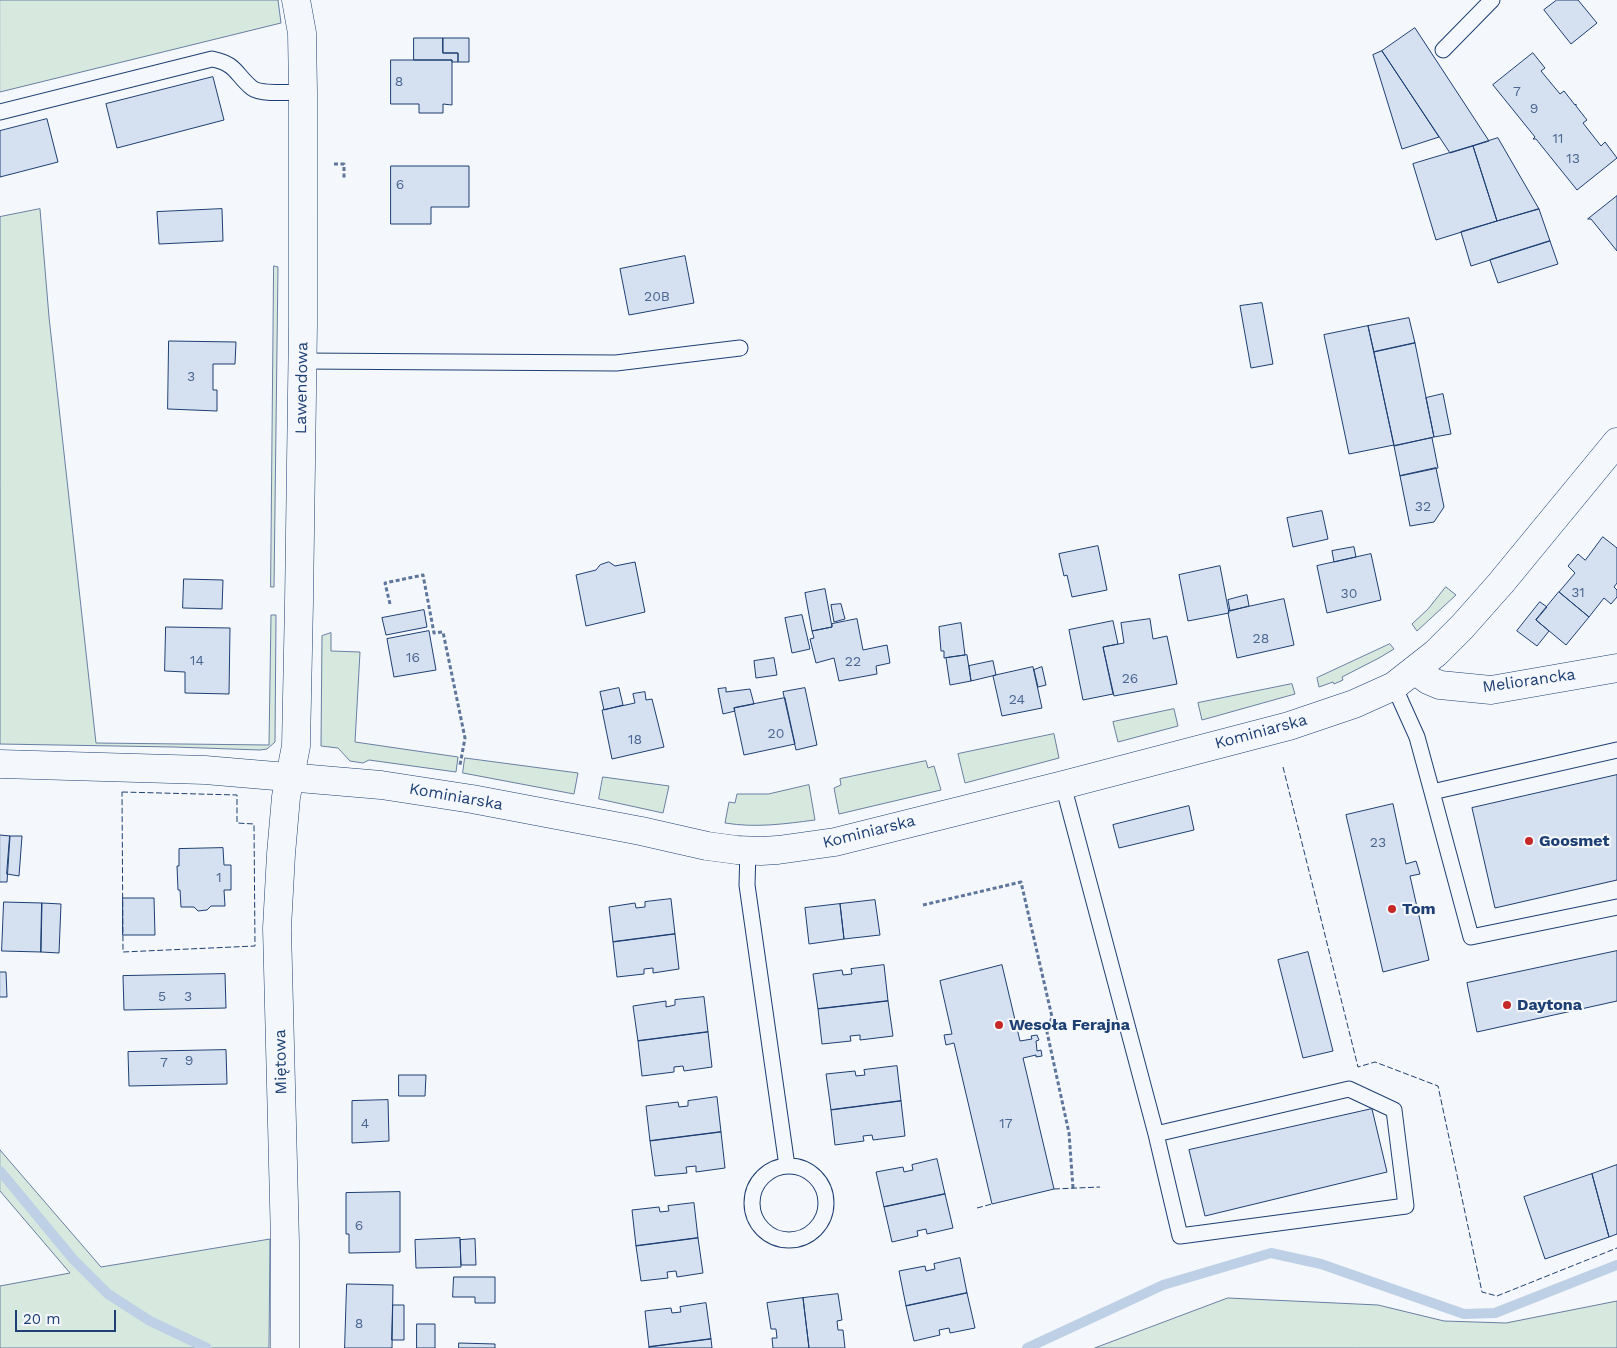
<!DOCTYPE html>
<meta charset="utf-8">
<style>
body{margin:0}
#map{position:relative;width:1617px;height:1348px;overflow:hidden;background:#f4f7fb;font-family:"Work Sans",sans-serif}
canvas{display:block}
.scale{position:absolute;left:15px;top:1310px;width:101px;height:22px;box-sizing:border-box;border:2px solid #1d3f73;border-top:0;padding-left:6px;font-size:15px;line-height:18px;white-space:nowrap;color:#1d3f73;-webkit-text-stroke:4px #f4f7fb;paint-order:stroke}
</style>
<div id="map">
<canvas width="1617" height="1348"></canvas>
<div class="scale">20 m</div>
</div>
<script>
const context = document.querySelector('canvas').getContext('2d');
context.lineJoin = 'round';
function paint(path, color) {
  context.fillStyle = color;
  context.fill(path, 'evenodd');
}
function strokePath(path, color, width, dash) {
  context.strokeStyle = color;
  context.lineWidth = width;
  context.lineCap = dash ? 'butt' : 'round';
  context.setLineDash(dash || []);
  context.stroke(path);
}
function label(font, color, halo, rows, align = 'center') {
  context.font = font + ' "Work Sans",sans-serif';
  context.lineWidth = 4;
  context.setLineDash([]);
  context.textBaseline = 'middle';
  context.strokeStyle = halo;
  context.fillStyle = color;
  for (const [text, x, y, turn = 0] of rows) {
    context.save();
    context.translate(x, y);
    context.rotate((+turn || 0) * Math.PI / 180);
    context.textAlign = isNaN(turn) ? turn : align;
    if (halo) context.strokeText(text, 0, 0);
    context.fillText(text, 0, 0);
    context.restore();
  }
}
const green = new Path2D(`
 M0,0H278L281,23L0,92Z
 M40,209L49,317L96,743L269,745L271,615H276L275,742L267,749L260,750L174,747L0,744V217Z
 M274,266L278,267L274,587H271Z
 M1446,587L1456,595L1417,631L1412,624L1428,609Z
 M331,633V651L360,652L355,742L458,757L456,772L369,760L363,763L350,761L338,748L321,746L322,636Z
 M1390,644L1394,649L1379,658L1342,677L1343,680L1334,684L1333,682L1319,687L1317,678Z
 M1292,684L1295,694L1202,720L1198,703Z
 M1174,709L1178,726L1118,742L1113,722Z
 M1054,734L1059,758L965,783L958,754Z
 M465,758L578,773L574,794L463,773Z
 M926,761L928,768L934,766L941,790L839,814L834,788L841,785L840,779Z
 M603,777L669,786L663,813L599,799Z
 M809,785L815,820C784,824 756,828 725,823L729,802L735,803L737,794H768Z
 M0,1150L101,1267L270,1239L269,1348H0V1286L70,1273L0,1191Z
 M1228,1298L1378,1305L1444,1321L1506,1323L1617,1301V1348H1095Z`);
paint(green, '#d7e8df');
strokePath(green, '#687fa3', 1);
strokePath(new Path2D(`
 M0,1171L73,1259L108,1294L150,1321L207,1348
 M1027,1348L1163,1285L1271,1253L1321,1264L1464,1314L1495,1313L1617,1265`), '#bed0e5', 10);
const building = new Path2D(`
 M1557,0H1578L1597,23L1571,44L1544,10Z
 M1415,28L1489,141L1450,153L1382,51Z
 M414,38H443V53H458V62H452V60H414Z
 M443,38H469V62H458V53H443Z
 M1382,51L1439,137L1402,149L1373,55Z
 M1533,53L1545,68L1541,71L1560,94L1564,91L1575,105L1576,104V106L1587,120L1583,123L1601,146L1605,142L1617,158L1577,190L1536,139H1533L1535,137L1493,85Z
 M391,60H452V105L443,104V113H419V104H391Z
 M213,77L224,120L117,148L106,104Z
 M47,119L58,162L0,177V131Z
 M1498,138L1539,209L1497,221L1473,146Z
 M1473,146L1497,221L1436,240L1413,164Z
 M391,166H469V207H431V224H391Z
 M1617,196V251L1591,219H1588Z
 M222,209L223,241L159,244L157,212Z
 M1539,209L1550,241L1471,266L1461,232Z
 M1550,241L1558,264L1498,283L1490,260Z
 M685,256L694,303L629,315L620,269Z
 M1262,303L1273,364L1251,368L1240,306Z
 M1409,318L1415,343L1374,352L1368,326Z
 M1368,326L1394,445L1349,454L1324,335Z
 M169,341L236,342L235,364H213V390H217V411L168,409Z
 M1415,343L1434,437L1394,446L1374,352Z
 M1443,394L1451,434L1434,437L1426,398Z
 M1432,438L1438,468L1400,476L1394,446Z
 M1436,468L1444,507L1434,522L1410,526L1400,476Z
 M1322,511L1328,539L1293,547L1287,518Z
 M1603,537L1617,548V583L1614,587L1617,590V597L1611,604L1604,598L1589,617L1559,592L1575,573L1568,566L1578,554L1585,560Z
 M1098,546L1107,590L1072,597L1067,575L1064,576L1059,554Z
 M1354,547L1356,557L1334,562L1332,551Z
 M1371,554L1381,600L1327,613L1317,566Z
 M609,562L615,566L635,562L645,612L586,626L576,575L596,570L600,565Z
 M1220,566L1229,613L1188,621L1179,575Z
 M184,579L223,580L222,609L183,608Z
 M825,589L832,627L812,631L805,593Z
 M1559,592L1589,617L1566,645L1536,620Z
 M1247,595L1249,606L1230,611L1228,600Z
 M1284,599L1294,645L1237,658L1228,613L1229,611Z
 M1540,602L1547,607L1536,620L1549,631L1537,646L1517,631Z
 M841,604L845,619L834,622L831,605Z
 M424,610L427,627L386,635L382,618Z
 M802,615L810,649L792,653L785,618Z
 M857,619L863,650L887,645L890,663L876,666L877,674L839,681L834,658L816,663L810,639L814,638L812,631L832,627V624Z
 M1150,619L1153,639L1167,636L1177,684L1114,696L1103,647L1124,643L1121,623Z
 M1113,621L1118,644L1103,647L1113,694L1083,700L1069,630Z
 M961,623L965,655L944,658V651H941L939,627Z
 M166,627L230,628L229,694L185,693V672L165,671Z
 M429,631L436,670L394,677L387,639Z
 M967,655L971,681L950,685L946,658Z
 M774,658L777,675L756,678L754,661Z
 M993,661L996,675L971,681L969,666Z
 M1033,667L1042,708L1002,716L993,676Z
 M1042,667L1046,685L1038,687L1034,670Z
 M619,688L623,705L604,710L600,692Z
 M726,688V692L750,689L754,704L734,708L735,711L723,714L718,689Z
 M805,688L817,745L796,750L783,692Z
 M645,692L646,700L652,699L664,747L612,759L602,710L635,703L633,694Z
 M785,698L795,744L744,755L734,708Z
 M1617,775V880L1495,908L1472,808Z
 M1393,804L1406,864L1416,861L1420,874L1410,876L1429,960L1383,972L1346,815Z
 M1189,806L1194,830L1119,848L1113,825Z
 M0,835L10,836L7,882H0Z
 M10,836H22L19,876L7,874Z
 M223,848L224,865H231V890H224L225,906H211L207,910L198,911L194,907H181L180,890H178L177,866H179V849Z
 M123,898H154L155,935H123Z
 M671,899L675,934L613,942L609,907L635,903L636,908L645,907V902Z
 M875,900L880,935L844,939L840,904Z
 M4,902L42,903L41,952L2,951Z
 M42,903L61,904L59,953L41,952Z
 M840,904L844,939L809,944L805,908Z
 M675,934L679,969L653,973V968L644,969V974L617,977L613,942Z
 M1617,951V1001L1477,1032L1467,983Z
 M1308,952L1333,1051L1303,1058L1278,960Z
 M884,965L888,1001L818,1009L813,974L842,970L843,975L852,974L851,969Z
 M1002,965L1020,1041L1032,1039L1031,1036L1037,1035L1039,1040L1036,1041L1037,1051L1041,1050L1042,1056L1036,1057V1055L1023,1058L1054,1189L992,1204L954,1043L946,1045L944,1035L952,1034L940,981Z
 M0,972H6L7,997H0Z
 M225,974L226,1008L124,1010L123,976Z
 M704,997L708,1032L638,1041L633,1006L666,1001V1007L675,1005V1000Z
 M888,1001L893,1036L860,1040V1035L850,1036L851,1041L822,1044L818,1009Z
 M708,1032L712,1067L684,1071L683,1066L674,1067V1072L642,1076L638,1041Z
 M226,1050L227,1084L129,1086L128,1052Z
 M897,1066L901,1101L831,1110L826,1074L855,1071L856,1076L865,1075L864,1070Z
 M399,1075H426L425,1096H399Z
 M717,1097L721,1132L650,1141L646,1106L678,1102L679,1107L688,1106V1101Z
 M388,1100L389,1141L352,1143V1101Z
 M901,1101L905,1136L873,1140L872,1135L863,1136L864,1141L835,1145L831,1110Z
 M1372,1109L1387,1172L1205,1216L1189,1150Z
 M721,1132L725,1168L696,1172V1166L686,1167L687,1173L655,1176L650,1141Z
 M937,1159L945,1194L884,1207L876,1172L903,1167L904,1172L913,1170L912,1165Z
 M1617,1165V1234L1609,1237L1592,1174Z
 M1592,1174L1609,1237L1545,1259L1524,1197Z
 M400,1192V1252L349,1253V1234H346V1193Z
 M945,1194L953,1228L927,1234L926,1229L917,1231L918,1236L892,1242L884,1207Z
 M694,1203L698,1238L636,1246L632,1210L659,1207L660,1212L669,1211L668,1206Z
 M460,1238L461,1267L416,1268L415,1240Z
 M698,1238L703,1273L677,1277L676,1271L667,1272L668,1278L641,1281L636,1246Z
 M475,1239L476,1265H461L460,1240Z
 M960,1258L967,1293L906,1306L899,1271L925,1266L926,1271L935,1269L934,1264Z
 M454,1277H495V1303H475V1297H453Z
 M347,1284L393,1285L392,1348H345Z
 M967,1293L975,1328L950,1333L949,1328L939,1330L940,1335L914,1341L906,1306Z
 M838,1294L842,1320L837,1321L838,1330H843L845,1348H809L803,1298Z
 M803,1298L809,1348H773L772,1338H777L776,1329H771L767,1303Z
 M706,1303L711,1339L649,1347L645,1311L671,1308L672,1313L681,1312L680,1307Z
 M393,1305H404V1340H392Z
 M417,1324H435V1348H417Z
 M711,1339L712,1348H649V1347Z
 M459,1343L495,1344V1348H459Z`);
paint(building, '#d5e0f0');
strokePath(building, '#1d3f73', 1);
const lane = new Path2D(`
 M1443,50L1492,0
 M0,112L212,59C237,64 235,74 252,88C261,95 291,92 303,92
 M302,361L616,363L740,348
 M1394,686L1417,737L1432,792L1617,750
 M1063,785L1156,1134L1349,1089L1394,1110L1406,1206L1180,1236L1156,1134
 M1432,792L1471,937L1617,907
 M748,850L747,885L787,1166
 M752 1203a37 37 0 1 1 74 0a37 37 0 1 1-74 0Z`);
const street = new Path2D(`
 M1415,670L1428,680L1440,685L1491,690L1617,668
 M285,1348V1242L277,928L281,854L286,797L296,746L299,602L303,324V92L302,33L296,0`);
const secondary = new Path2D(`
 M0,764L205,770L381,785L472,799L641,831L707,846L737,850L761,851L778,850L835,842L1063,785L1289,726L1354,704L1394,686L1436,653L1462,627L1501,583L1617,442`);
strokePath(lane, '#1d3f73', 17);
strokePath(street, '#1d3f73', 29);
strokePath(secondary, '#1d3f73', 29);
strokePath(new Path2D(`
 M334,164H344V179
 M390,604L385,583L423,575L434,633L443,632L465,738L460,765
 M923,905L1021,882L1052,1017L1047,1032L1069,1133L1073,1188`), '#5e769c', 3, [4, 2.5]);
strokePath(lane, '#f4f7fb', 15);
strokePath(street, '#f4f7fb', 28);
strokePath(secondary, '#f4f7fb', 28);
strokePath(new Path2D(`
 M1283,767L1358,1067L1375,1062L1438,1086L1482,1292L1497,1296L1617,1248
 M122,792L237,795V823L254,824L255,946L123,952Z
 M1054,1189L1100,1187
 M977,1208L992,1204`), '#1d3f73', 1, [6, 2.5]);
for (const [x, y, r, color] of [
 [1529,841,5,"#c62828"],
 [1392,909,5,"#c62828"],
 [1507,1005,5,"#c62828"],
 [999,1025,5,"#c62828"]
]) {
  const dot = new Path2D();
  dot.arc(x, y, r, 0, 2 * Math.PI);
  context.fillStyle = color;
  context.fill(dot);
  strokePath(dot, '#f4f7fb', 2);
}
label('14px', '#4b6792', null, [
 ["8",399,82],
 ["7",1517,92],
 ["9",1534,109],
 ["11",1558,139],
 ["13",1573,159],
 ["6",400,185],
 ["20B",657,297],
 ["3",191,377],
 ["32",1423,507],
 ["31",1578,593],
 ["30",1349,594],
 ["28",1261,639],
 ["16",413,658],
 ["14",197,661],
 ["22",853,662],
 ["26",1130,679],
 ["24",1017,700],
 ["20",776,734],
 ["18",635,740],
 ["23",1378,843],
 ["1",219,878],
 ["5",162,997],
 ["3",188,997],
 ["9",189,1061],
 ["7",164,1063],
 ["4",365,1124],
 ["17",1006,1124],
 ["6",359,1226],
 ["8",359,1324]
]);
label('16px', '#1d3f73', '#f4f7fb', [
 ["Lawendowa",302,388,-89],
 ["Meliorancka",1529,681,-8],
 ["Kominiarska",1261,732,-15],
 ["Kominiarska",456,797,10],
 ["Kominiarska",869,832,-14],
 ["Miętowa",281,1062,-91]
]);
label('bold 16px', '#1d3f73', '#f4f7fb', [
 ["Goosmet",1539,841],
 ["Tom",1402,909],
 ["Daytona",1517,1005],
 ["Wesoła Ferajna",1009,1025]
], 'left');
</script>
